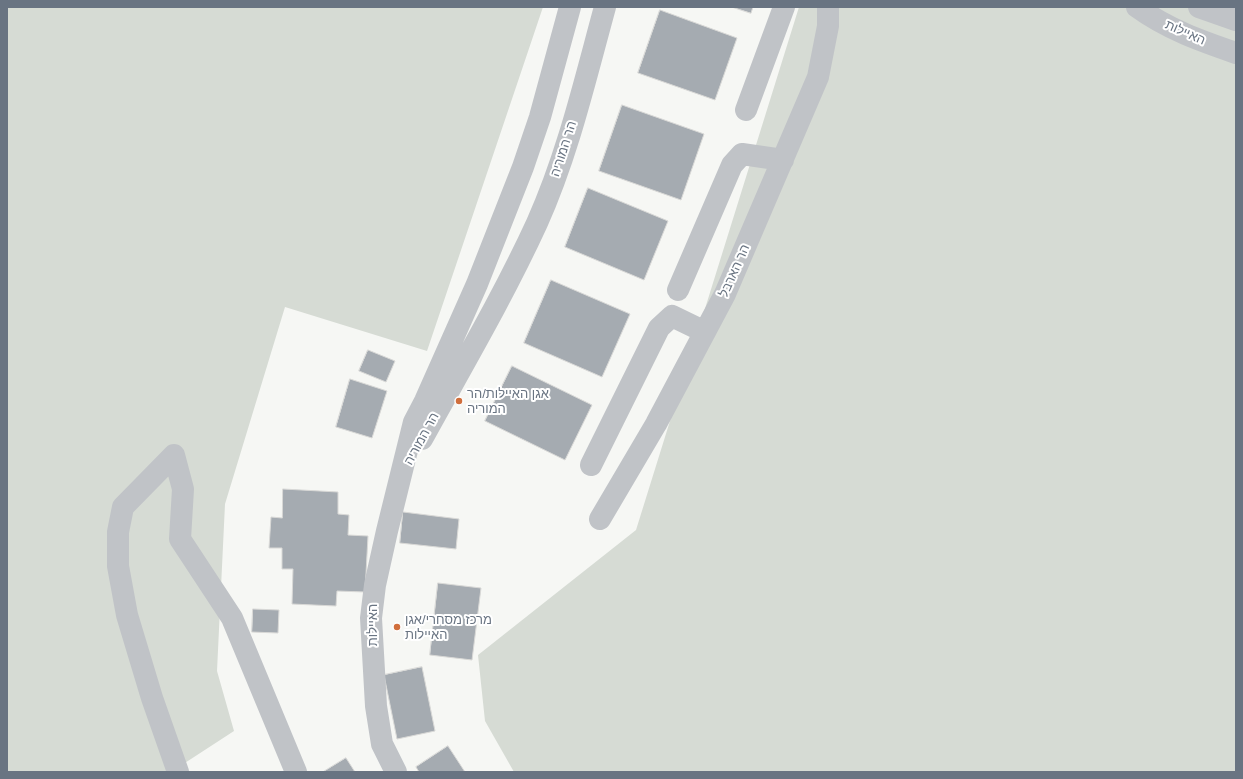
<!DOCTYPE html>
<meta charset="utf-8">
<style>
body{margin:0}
#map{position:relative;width:1243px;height:779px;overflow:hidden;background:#f6f7f4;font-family:Helvetica,sans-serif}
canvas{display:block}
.frame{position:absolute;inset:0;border:8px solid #697482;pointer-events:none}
</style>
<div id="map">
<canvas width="1243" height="779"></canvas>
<div class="frame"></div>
</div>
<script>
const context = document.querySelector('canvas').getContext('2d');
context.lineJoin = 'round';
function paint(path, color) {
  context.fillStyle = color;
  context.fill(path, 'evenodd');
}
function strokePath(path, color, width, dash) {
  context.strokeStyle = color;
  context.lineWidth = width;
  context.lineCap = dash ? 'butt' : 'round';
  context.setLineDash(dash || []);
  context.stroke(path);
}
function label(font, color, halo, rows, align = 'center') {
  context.font = font + ' Helvetica,"Noto Sans Hebrew",sans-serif';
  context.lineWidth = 4;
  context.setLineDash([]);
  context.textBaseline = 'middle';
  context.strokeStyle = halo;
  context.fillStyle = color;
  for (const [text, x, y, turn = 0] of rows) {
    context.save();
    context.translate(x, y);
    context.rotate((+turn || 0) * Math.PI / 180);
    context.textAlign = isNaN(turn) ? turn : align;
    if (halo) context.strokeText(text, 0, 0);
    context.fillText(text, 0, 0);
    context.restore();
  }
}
paint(new Path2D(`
 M7,7H543L427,351L285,307L225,504L217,671L234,731L171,772H7Z
 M799,7H1236V772H514L485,721L478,655L636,530Z`), '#d6dbd4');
const building = new Path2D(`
 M732,7H753L751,13Z
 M660,10L737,38L715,100L638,73Z
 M622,105L704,134L681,200L599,171Z
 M588,188L668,221L644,280L565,247Z
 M551,280L630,314L602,377L524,343Z
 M368,350L395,361L386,382L359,371Z
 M512,366L592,405L565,460L485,421Z
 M350,379L387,391L372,438L336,427Z
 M283,489L338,492V514L349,515L348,535L368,536L365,592L337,591L336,606L292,604L293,569H282V548H269L271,517L282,518Z
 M403,512L459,519L456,549L400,543Z
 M438,583L481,588L472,660L430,655Z
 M253,609L279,610L278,633L252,632Z
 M422,667L435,731L397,739L384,675Z
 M448,746L465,772H419L416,767Z
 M346,758L355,772H323Z`);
paint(building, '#a5abb1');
strokePath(building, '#d8d8d6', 1);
strokePath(new Path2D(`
 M1137,7C1167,29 1201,41 1236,53
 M1199,7L1236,20
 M746,110L784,7
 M678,290L732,165L742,154L783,160
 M422,439C461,368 503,297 537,223C568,154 585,80 605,7
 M591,465L659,328L672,316L705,332
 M600,519L656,424L725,294L818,77L828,26V7
 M178,772L152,698L127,615L118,566V532L123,507L174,455L183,489L180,539L232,618L296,772
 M396,772L382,744L376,706L371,618L375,585L387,531L414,422L425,401L477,284L523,167L540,117L570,7`), '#c0c3c7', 22);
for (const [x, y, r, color] of [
 [459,401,4,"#d06e3b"],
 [397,627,4,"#d06e3b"]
]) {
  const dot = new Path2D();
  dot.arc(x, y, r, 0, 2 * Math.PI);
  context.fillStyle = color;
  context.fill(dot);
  strokePath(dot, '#fff', 1.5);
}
label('13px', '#697482', '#fff', [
 ["האיילות",1185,33,24],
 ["הר המוריה",564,149,-72],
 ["הר הארבל",735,271,-66],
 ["הר המוריה",422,439,-61],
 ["האיילות",373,625,-90]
]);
label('13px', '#697482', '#fff', [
 ["אגן האיילות/הר",467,394],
 ["המוריה",467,409],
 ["מרכז מסחרי/אגן",405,620],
 ["האיילות",405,635]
], 'left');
</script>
